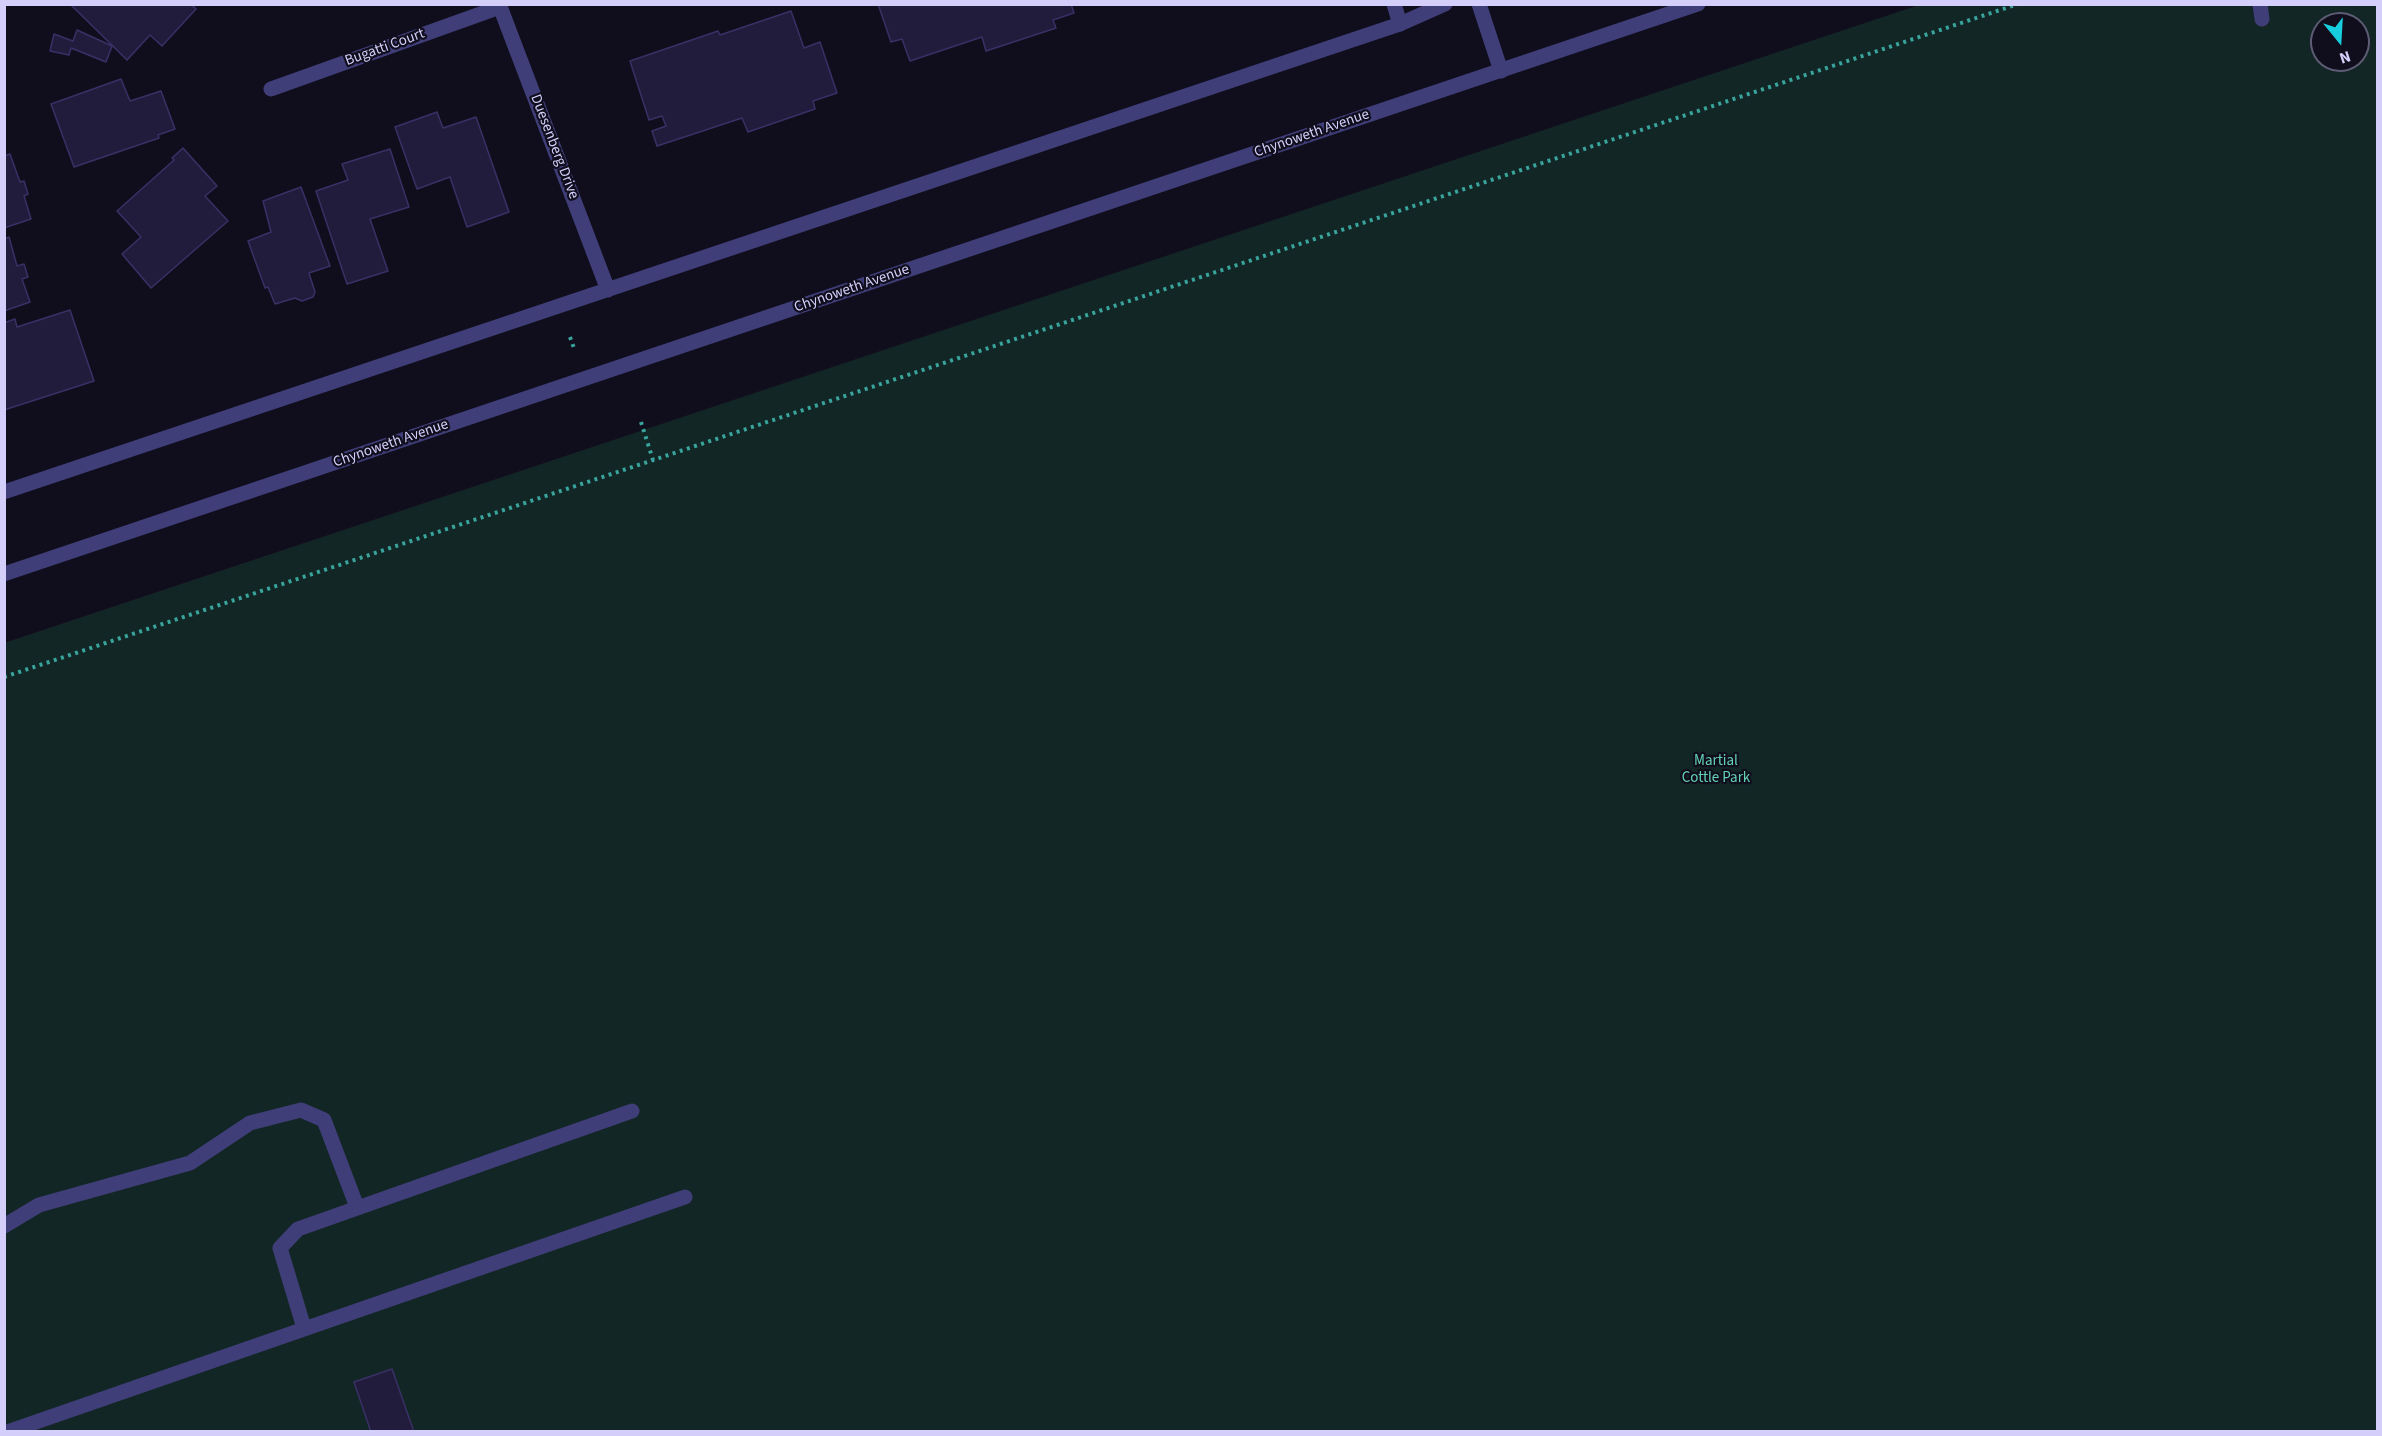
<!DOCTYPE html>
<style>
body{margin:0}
#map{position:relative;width:2382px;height:1436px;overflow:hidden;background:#100e1d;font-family:"Source Sans 3",sans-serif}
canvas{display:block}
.frame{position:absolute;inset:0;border:6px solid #d3cffa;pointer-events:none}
.north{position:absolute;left:2310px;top:12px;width:60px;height:60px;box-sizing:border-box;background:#100e1d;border:2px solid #5e5b75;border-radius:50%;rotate:162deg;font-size:16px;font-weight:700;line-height:24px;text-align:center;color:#d3cffa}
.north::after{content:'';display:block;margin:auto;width:21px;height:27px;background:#17cedf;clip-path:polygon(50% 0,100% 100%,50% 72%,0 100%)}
</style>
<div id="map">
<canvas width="2382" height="1436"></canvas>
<div class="frame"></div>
<div class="north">N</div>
</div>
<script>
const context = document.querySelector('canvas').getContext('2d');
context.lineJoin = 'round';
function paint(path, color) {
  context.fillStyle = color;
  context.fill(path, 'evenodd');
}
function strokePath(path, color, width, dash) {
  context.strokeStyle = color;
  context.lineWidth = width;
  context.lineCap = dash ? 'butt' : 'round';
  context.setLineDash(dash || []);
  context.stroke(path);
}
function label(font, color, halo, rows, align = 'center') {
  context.font = font + ' "Source Sans 3",sans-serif';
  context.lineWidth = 4.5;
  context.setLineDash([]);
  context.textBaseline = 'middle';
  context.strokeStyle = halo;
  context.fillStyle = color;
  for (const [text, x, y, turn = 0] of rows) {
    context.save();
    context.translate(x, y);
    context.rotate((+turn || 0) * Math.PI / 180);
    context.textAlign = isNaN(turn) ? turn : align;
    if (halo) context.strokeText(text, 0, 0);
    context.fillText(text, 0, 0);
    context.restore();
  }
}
paint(new Path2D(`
 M1919,5H2377V1431H5L4,643ZM2322,24H2358V60H2322Z`), '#122625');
const building = new Path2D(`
 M70,4H191L196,9L162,46L150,35L127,60Z
 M878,4H1071L1074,13L1053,20L1056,28L986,51L982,37L910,61L902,39L891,42Z
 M791,11L804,48L820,42L837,93L813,101L815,109L748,132L742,118L657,146L652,131L666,126L662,116L649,120L630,61L718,31L720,35Z
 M77,30L112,46L106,62L71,48L69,55L50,51L54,34L73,41Z
 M121,79L130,101L161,91L175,129L158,135L159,138L74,167L51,104Z
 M437,112L443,128L476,117L509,212L467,227L450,177L417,189L395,127Z
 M183,148L217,186L205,196L228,221L151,288L122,254L141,237L117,211L174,160L172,158Z
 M390,149L409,207L370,219L388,271L347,284L316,191L348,180L342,164Z
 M10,154L20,182L24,181L28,194L24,196L31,219L4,228V156Z
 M301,187L330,266L309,273L315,292L313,297L302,301L295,298L275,304L268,287L265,288L248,241L271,232L263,201Z
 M9,237L17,266L24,264L28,277L22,279L30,302L4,311V239Z
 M70,310L94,381L4,410V323L15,319L17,327Z
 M392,1369L414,1432H371L354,1382Z`);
paint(building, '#221c3c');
strokePath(building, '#3a3066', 1.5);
strokePath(new Path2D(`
 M570,337L575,351
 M641,422L653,460
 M4,677L2018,4`), '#39a49c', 4, [3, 4.5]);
strokePath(new Path2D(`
 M1394,4L1400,24
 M1479,4L1501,71
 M2260,4L2262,19
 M4,1226L39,1205L190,1163L250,1123L301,1110L324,1120L357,1207
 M304,1328L280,1248L298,1229L632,1111
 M7,1432L685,1197`), '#3f3e78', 15);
strokePath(new Path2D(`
 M499,4L608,290
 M271,89L500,7
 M4,492L1400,24L1445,4
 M4,574L1698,4`), '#3f3e78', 15);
label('15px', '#d3cffa', '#100e1d', [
 ["Bugatti Court",385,48,-20],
 ["Chynoweth Avenue",1312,134,-19],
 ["Duesenberg Drive",554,147,69],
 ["Chynoweth Avenue",852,289,-19],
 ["Chynoweth Avenue",391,444,-19]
]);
label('15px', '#63d2b4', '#100e1d', [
 ["Martial",1716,762],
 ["Cottle Park",1716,779]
]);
</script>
